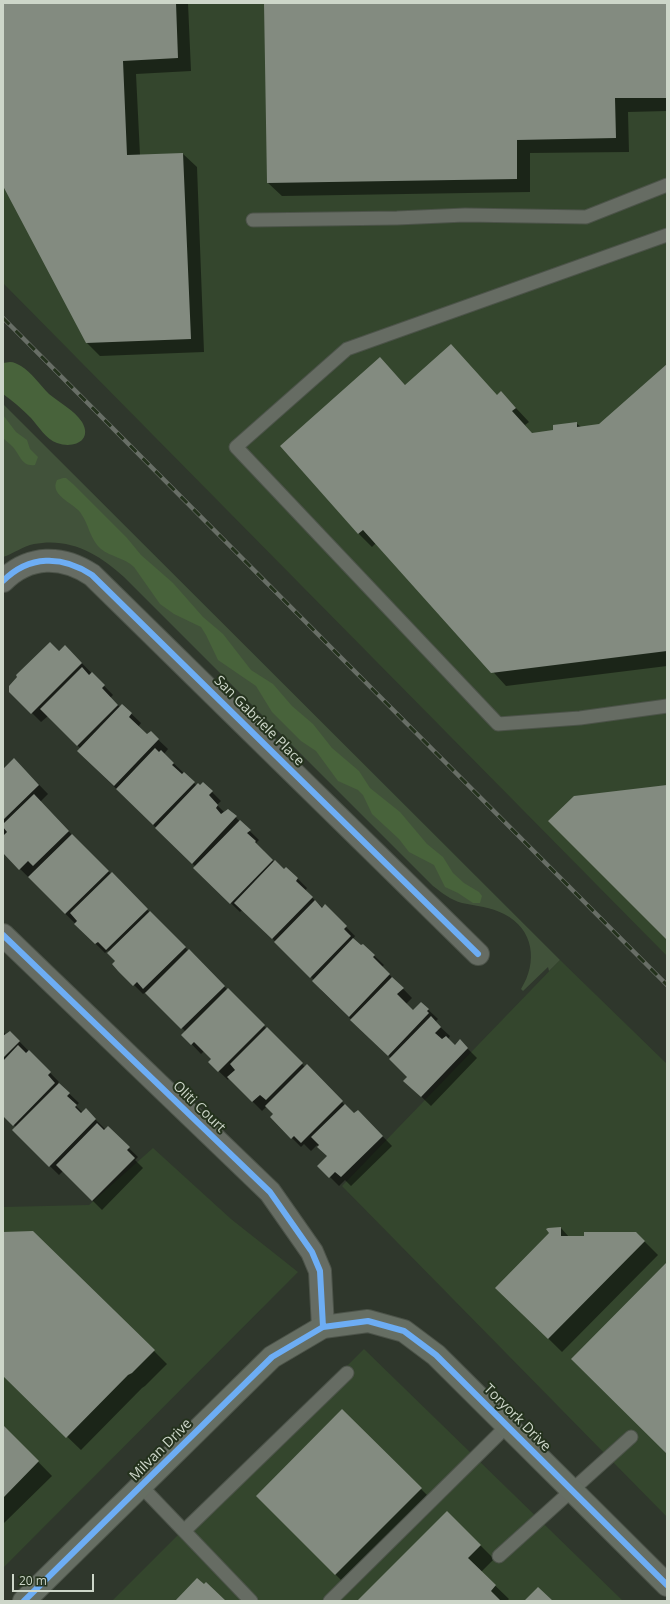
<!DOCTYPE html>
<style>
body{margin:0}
#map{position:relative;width:670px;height:1604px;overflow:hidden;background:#2f372c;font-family:"Open Sans",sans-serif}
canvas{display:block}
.frame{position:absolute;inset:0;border:4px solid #cdd6c9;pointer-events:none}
.scale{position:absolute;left:12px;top:1574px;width:82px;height:18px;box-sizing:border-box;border:2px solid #cdd6c9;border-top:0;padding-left:5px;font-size:12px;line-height:14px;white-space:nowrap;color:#cdd6c9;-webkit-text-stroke:3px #24321d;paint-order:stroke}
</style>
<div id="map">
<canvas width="670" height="1604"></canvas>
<div class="frame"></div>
<div class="scale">20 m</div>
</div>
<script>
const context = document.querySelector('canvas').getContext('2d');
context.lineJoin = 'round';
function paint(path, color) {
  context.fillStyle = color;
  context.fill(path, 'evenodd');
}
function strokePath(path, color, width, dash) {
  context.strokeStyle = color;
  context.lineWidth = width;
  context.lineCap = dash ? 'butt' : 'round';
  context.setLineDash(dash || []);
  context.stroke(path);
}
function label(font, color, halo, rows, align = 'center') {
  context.font = font + ' "Open Sans",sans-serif';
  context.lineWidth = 4;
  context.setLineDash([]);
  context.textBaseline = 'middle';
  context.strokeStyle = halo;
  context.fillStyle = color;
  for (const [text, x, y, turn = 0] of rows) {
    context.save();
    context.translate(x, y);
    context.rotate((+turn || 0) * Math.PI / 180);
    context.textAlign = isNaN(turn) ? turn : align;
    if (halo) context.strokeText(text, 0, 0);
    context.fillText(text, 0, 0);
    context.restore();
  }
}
paint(new Path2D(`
 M3,3H667V956L3,283Z
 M560,960L667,1064V1517L342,1186Z
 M153,1148L231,1219L298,1272L3,1568V1207L89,1205Z
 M364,1349L623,1601H112Z`), '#34462d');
paint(new Path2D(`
 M3,404L560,960L549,971L548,967L523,991L521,989C538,962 534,929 504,914C491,907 476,906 462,903C451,900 442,893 433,886L124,577C99,554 70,537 34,544C23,546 13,554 3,557Z`), '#41523a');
paint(new Path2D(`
 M10,362C14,362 17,364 21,366C32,373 40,385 49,394C60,403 74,410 82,422C93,441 73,449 57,443C46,439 39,427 31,418C22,409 13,401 3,394V363Z
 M3,415L16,432L27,440L30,449L38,457L35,465C22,467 20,455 13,447C10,444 6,441 3,438Z
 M63,478H66L73,484L127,538L141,555L173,583L203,617L223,634L251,670L273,684L292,706L313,724L332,748L359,771L370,788L400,812L427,844L443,857L453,873L464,883L479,892L482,896L480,903H473L458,893L445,887L434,865L409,852L399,839L372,814L363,795L358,790L338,781L316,751L301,741L272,712L256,686L218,660L206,635L201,627L174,614L160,604L134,567C125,558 111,557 101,549C90,540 89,524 80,512C73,503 49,495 57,480Z`), '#48633b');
paint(new Path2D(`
 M3,3H188L191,71L136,74L140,155L183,154L197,167L204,352L100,356L86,342L3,183Z
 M265,3H667V111L628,112L629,152L530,153V192L282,196L268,183Z
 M380,358L406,386L497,396L501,392L529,422L525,425L532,434L554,431L576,423L581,427L600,425L667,365V666L506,686L376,543L372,547L359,534L281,446Z
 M65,646L113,695L110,698L120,707L122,705L141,723L138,727L147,736L150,732L168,749L164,754L197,786L212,792L221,801L217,805L225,813L228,810L259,840L256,843L264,851L263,852L284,871L286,869L298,879L307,888L305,891L323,908L325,906L355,936L353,939L361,947L363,945L384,965L382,967L412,998L406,1004L413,1011L421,1003L438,1019L436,1021L437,1024L450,1036L448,1039L455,1046L460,1041L477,1058L431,1106L405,1081L408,1077L391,1058L322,991L314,980L276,942L242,910L240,912L204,877L196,867L87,760L80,748L48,716L41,722L10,691Z
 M14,759L48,794L40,802L78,841L305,1067L307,1065L354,1115L358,1111L392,1146L351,1186L345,1180L339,1186L319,1166L328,1156L317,1145L311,1151L304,1144L301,1147L271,1117L274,1114L267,1106L262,1111L229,1078L228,1080L209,1062L212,1059L204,1051L201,1054L183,1035L186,1032L146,992L143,994L113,964L116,961L110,952L108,950L105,953L3,852V769Z
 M3,1031L6,1035L10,1032L59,1082L58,1083L79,1103L76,1106L83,1113L86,1110L106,1130L108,1128L138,1157L135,1160L143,1168L102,1210L63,1171L59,1175L13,1130L16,1127L3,1114Z
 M561,1228L569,1237L636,1233L658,1255L562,1352L497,1288L551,1233Z
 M3,1233L154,1351L167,1364L145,1386L142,1388L81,1450L3,1375Z
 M342,1410L434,1502L349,1588L257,1496Z
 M3,1426L52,1476L3,1524Z
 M447,1512L494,1559L481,1572L509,1599L507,1601H358Z`), '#0007');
paint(new Path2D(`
 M3,3H176L178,58L123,61L127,155L183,153L191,339L86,343L3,186Z
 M264,3H667V98H615L616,138L517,140V179L267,183Z
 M451,344L497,395L501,391L516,408L512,411L532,433L553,430V425L577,422V427L599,424L667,364V651L491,673L363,530L358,534L280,446L380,357L405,385Z
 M50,642L59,651L65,645L82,663L31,714L9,692V686L17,677L16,675Z
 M82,667L89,675L92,672L105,685L102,688L118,705L77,746L40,709Z
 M122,704L132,713L129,717L147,734L151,731L159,739L114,786L77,751Z
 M155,748L159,752L161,750L174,763L172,765L182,774L184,772L195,782L153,825L116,789Z
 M14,758L39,785L3,820V769Z
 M203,782L213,791L209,795L218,805L216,808L221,814L228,809L237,816L192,864L155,828L198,783L200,785Z
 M667,785V940L548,821L574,796Z
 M34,794L69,831L33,866L28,861L19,870L3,853V836L7,832L3,827V824Z
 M240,820L251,830L247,833L256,841L255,842L273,860L230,904L193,868Z
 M72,834L109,871L65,914L28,877Z
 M275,860L284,869L286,867L298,878L296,881L313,897L272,939L234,903Z
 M112,872L148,909L106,950L98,942L95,944L74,924L77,921L70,913Z
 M315,900L322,908L325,904L347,926L344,929L351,936L310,978L274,942Z
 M150,911L186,947L143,989L137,982L133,986L118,971L112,964L115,961L107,953Z
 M353,938L361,945L363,944L375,955L373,957L390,974L349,1017L312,981Z
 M189,949L225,986L181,1029L145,993Z
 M392,977L404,988L397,994L413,1010L421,1002L429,1009L427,1011L429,1013L388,1056L350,1020Z
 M228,988L265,1025L218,1072L208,1062L211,1059L194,1042L191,1045L181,1035Z
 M431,1016L441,1027L435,1033L442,1039L446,1036L455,1045L460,1039L468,1048L421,1097L403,1081L407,1077L389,1059Z
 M267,1027L303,1063L266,1100L260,1095L252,1102L227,1077L235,1070L230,1064Z
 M10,1031L20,1041L3,1058V1036Z
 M18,1045L26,1053L29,1050L51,1072L48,1075L55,1083L13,1126L3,1116V1061Z
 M307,1064L343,1101L301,1143L294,1136L291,1139L270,1117L273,1114L265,1106Z
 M59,1083L70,1093L67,1096L77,1105L75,1107L81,1113L86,1108L96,1119L49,1167L12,1130Z
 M345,1104L354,1113L358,1110L383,1136L341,1177L335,1172L329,1178L317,1166L327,1156L317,1147L319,1145L311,1137Z
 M97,1123L104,1130L108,1126L130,1147L127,1150L135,1158L92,1201L56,1165Z
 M561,1227V1236H584V1232H636L645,1241L548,1339L495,1288L549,1233L546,1229L548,1228Z
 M33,1231L155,1350L132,1373L128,1375L66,1438L3,1376V1232Z
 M667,1262V1454L571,1359Z
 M342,1409L422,1488L335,1575L256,1496Z
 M3,1425L39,1461L3,1498Z
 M447,1511L481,1545L468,1558L496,1585L491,1591L501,1601H357Z
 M197,1578L204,1584L206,1582L226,1601H175Z
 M538,1587L553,1601H524Z`), '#838b80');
const lane = new Path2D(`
 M253,220L397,218L465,215L586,217L667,185
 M667,235L347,349L236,447L498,724L580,718L667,706
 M141,1486L251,1601
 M184,1531L347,1373
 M499,1556L631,1437
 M330,1601L507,1426`);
const street = new Path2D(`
 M3,581C29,555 62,555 92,575L478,954
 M3,935L270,1192L312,1252L320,1271L323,1327`);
const secondary = new Path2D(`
 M24,1601L272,1357L323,1327L368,1321L404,1331L436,1355L667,1585`);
strokePath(lane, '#4c5349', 15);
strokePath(street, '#4c5349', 24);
strokePath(secondary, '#4c5349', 24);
strokePath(lane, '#666c63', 13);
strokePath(street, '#666c63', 22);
strokePath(secondary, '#666e63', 22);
const rail = new Path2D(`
 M3,318L667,985`);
strokePath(rail, '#686e66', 4.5);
strokePath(rail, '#24321d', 3, [9]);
strokePath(new Path2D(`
 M3,581C29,555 62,555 92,575L478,954
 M3,935L270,1192L312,1252L320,1271L323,1327
 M24,1601L272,1357L323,1327L368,1321L404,1331L436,1355L667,1585`), '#6dadf4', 6);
label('14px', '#cdd6c9', '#24321d', [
 ["San Gabriele Place",259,721,45],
 ["Oliti Court",199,1107,44],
 ["Toryork Drive",517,1418,45],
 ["Milvan Drive",161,1450,-45]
]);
</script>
